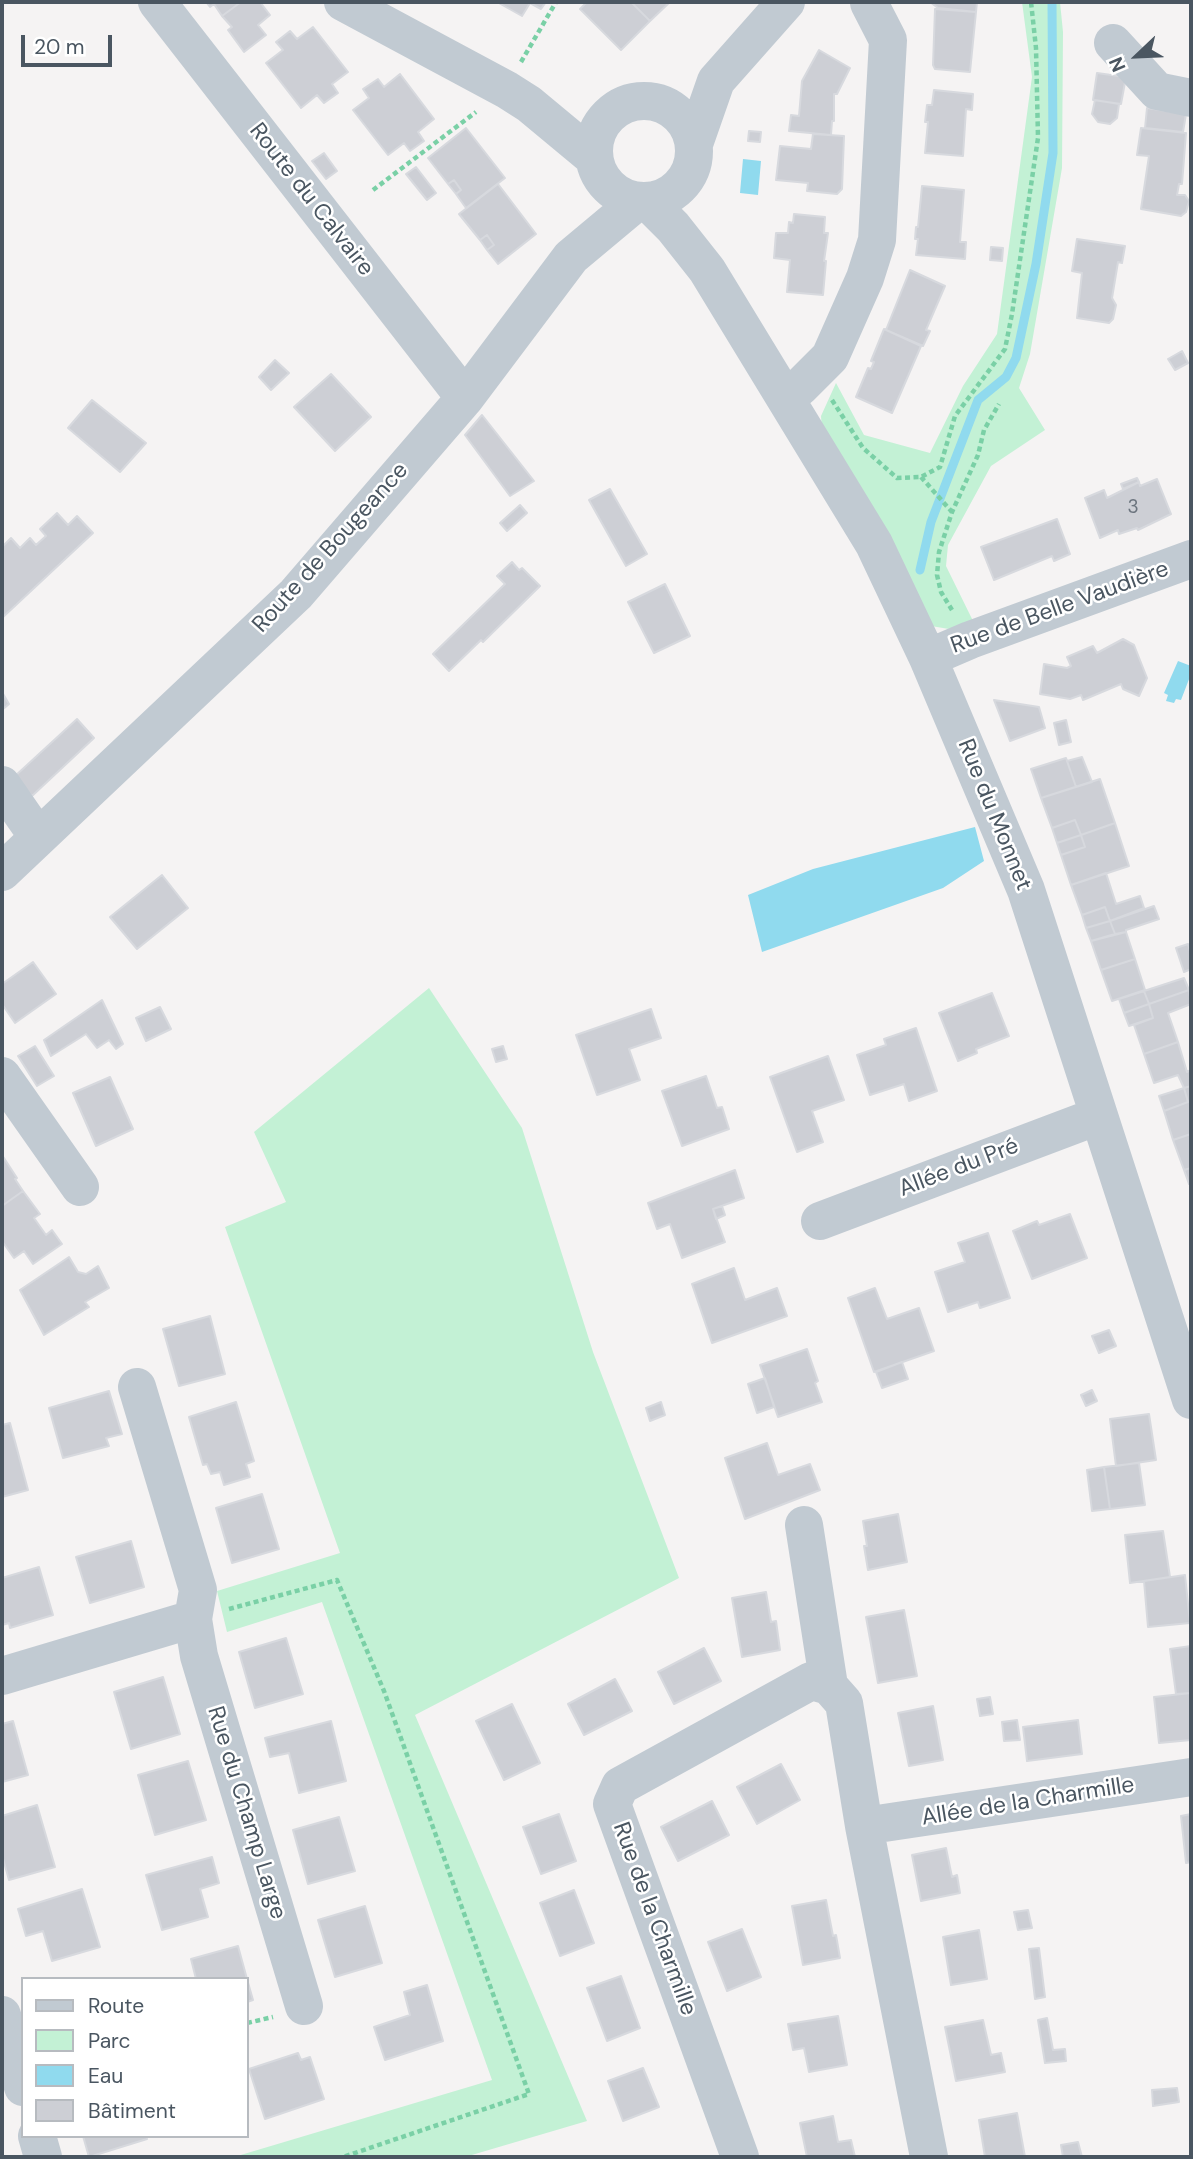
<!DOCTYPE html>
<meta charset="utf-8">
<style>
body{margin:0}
#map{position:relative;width:1193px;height:2159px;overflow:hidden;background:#f5f3f3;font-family:"DM Sans",sans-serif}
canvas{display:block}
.frame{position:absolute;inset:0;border:4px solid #4a5661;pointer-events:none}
.legend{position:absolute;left:21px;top:1977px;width:228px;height:161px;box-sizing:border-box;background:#fff;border:2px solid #b7bbc0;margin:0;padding:9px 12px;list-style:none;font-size:21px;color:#4a5661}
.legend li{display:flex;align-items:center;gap:14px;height:35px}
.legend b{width:35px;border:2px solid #b7bbc0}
.north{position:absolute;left:1102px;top:21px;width:70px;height:70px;-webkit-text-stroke:5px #fff;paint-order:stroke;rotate:247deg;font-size:19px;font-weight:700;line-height:28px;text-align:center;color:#4a5661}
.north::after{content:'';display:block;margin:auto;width:24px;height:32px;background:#4a5661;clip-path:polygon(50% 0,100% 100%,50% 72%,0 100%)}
.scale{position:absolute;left:21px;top:35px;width:91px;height:32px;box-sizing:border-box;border:4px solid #4a5661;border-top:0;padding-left:9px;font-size:21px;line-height:24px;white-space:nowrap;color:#4a5661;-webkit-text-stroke:5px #fff;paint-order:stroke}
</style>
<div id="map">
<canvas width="1193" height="2159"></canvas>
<div class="frame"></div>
<ul class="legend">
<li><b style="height:9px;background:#c1cad2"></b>Route</li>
<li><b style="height:19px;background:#c3f1d5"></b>Parc</li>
<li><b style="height:19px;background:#90daee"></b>Eau</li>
<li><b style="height:19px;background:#cdcfd5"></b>Bâtiment</li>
</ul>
<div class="north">N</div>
<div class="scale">20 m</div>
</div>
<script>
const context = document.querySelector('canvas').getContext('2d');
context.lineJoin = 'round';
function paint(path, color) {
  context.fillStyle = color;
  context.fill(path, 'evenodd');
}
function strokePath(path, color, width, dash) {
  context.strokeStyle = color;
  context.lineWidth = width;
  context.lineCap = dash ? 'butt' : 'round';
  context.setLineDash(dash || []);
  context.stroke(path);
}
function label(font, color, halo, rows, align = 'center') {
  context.font = font + ' "DM Sans",sans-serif';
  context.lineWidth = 5;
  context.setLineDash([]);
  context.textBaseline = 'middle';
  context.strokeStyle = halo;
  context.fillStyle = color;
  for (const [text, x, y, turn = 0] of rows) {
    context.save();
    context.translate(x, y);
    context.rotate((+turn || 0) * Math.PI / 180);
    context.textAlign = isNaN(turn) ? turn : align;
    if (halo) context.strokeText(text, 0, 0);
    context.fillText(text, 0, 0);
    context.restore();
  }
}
paint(new Path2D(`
 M1022,2H1060L1063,32L1062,168L1030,354L1019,388L1045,430L991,466L948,545L946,566L974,623L949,629L925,625L823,443L821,416L836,383L864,435L930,453L963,386L997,334L1032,77Z
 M429,988L522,1128L593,1352L679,1578L415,1715L587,2121L465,2157H234L492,2080L322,1602L227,1632L217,1591L340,1553L225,1227L286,1202L254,1132Z`), '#c3f1d5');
paint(new Path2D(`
 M743,159L761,161L758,195L740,193Z
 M1178,661L1191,666V674L1181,700L1176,699L1174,703L1166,701L1168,695L1164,693Z
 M975,827L984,861L943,888L762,952L748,895L813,869Z`), '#90daee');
strokePath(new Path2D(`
 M920,570L931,522L978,400L1006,377L1016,358L1036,264L1053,153L1052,2`), '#90daee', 9);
const building = new Path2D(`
 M206,2H241L222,16L214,4L210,7Z
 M241,2H260L270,15L258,25L266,35L244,52L228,30L232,27L222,16Z
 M497,2H546L541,9L530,3L522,16Z
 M587,2H631L650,21L621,50L580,9Z
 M631,2H670L650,21Z
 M930,2H977L976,12L938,8Z
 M935,9L976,12L970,72L935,69L933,65Z
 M313,27L348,72L332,84L338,93L324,103L317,95L301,108L266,63L283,50L276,42L290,31L297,39Z
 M819,50L850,68L837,94H834V121H832L831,135L789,131L791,115L799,116L802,81Z
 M1097,73L1126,77L1121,104L1093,100Z
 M400,74L434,119L418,132L424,141L410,151L404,143L388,155L353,110L369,98L363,89L378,79L384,87Z
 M934,90L973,94L972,110L966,109L963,156L925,153L928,122H925L927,105H932Z
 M1095,100L1119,104L1117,118L1110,124L1098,122L1092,114Z
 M1147,108L1186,114L1183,132L1145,128Z
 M466,128L505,178L466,208L456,194L461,190L454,180L448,184L428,158Z
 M1141,128L1186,133L1182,184H1179L1177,195H1185L1189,201L1186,212L1181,216L1141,209L1149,156L1137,155Z
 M749,131L761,132L760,142L748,141Z
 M813,134L844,136L842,189L837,194L807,191L808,183L776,180L780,146L811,149Z
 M324,153L337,171L326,179L312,161Z
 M416,167L436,193L427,200L406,174Z
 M454,180L461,190L456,194L448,184Z
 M498,184L536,234L498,264L487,250L494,245L487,235L480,240L459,214Z
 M922,186L964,190L960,242H966L965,259L916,255L918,239H915L916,227H918Z
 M794,214L825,217L824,233H828L824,261H826L823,295L787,292L790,260L774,258L776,233H788L789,222L793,223Z
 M487,235L494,245L487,250L480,240Z
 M1077,239L1125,246L1122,263L1118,262L1112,298L1116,305L1113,319L1109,323L1077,318L1082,273L1072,271Z
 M991,247L1003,248L1002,261L990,260Z
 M910,270L945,286L926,330L930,331L923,346L886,330Z
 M884,329L921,346L892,413L856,397L868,368L871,369L874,362L871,361Z
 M1182,351L1188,363L1175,370L1168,359Z
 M275,360L289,373L271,390L259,377Z
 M331,374L371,417L335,451L294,407Z
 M92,400L146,443L120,472L68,428Z
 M482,415L534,481L510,496L465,435Z
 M1137,478L1139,482L1123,489L1121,484Z
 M1157,479L1171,514L1138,530L1137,528L1119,534L1118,530L1100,538L1085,498L1104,490L1107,498L1139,482L1140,486Z
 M610,489L647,554L626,566L589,500Z
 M520,505L527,513L507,531L500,523Z
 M57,513L68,525L77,516L93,533L2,618V547L11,538L20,548L30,538L36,545L46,536L40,529Z
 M1057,519L1070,554L1054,561L1052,556L994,580L981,547Z
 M512,562L519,570L522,568L540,586L483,642L481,640L449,671L433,654L505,584L497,576Z
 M665,584L690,636L654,653L628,602Z
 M1123,639L1134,645L1147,678L1139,696L1123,689L1121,684L1083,700L1081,695L1070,699L1040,694L1044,664L1067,668L1071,666L1067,657L1093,646L1097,653Z
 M2,692L9,704L2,710Z
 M994,700L1039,707L1045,728L1010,741Z
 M77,719L94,738L32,796L14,777Z
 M1066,720L1071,742L1059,745L1054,723Z
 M1082,757L1092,782L1076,787L1067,761Z
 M1066,758L1076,787L1041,798L1031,769Z
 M1100,779L1115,823L1081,835L1075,820L1052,828L1041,798Z
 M1075,820L1081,835L1057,843L1052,828Z
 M1115,823L1129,866L1071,885L1061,855L1085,847L1081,835Z
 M1081,835L1085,847L1061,855L1057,843Z
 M1106,873L1116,904L1140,896L1144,908L1110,921L1105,907L1082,915L1071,885Z
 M162,875L188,908L137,949L110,917Z
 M1154,906L1159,919L1126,930V932L1115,934L1110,921Z
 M1105,907L1110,921L1086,928L1082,915Z
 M1110,921L1115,934L1091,941L1086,928Z
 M1126,932L1135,959L1101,970L1091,941Z
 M1188,944L1191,955V969L1184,972L1176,948Z
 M1135,959L1145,990L1112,1001L1101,970Z
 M33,962L56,994L15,1023L2,1004V984Z
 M1184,978L1189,990L1149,1004L1144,991Z
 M1189,990L1191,1004L1168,1013L1178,1042L1144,1054L1134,1025L1153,1018L1149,1004Z
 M1144,991L1149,1004L1124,1013L1119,999Z
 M992,993L1009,1036L976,1049L977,1053L958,1061L939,1013Z
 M102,1000L123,1044L116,1049L109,1040L97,1048L86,1034L51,1056L44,1040Z
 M1149,1004L1153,1018L1129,1026L1124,1013Z
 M160,1007L171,1029L146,1041L136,1018Z
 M651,1009L661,1038L629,1049L640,1080L597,1095L576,1035Z
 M916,1028L937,1091L909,1101L904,1084L870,1095L857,1055L886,1045L884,1039Z
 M1178,1042L1187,1072L1191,1070V1086L1184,1088L1178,1075L1154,1083L1144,1054Z
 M35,1046L54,1076L37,1086L18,1056Z
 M503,1046L507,1059L496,1062L492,1049Z
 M828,1056L844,1100L812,1111L823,1142L797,1152L770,1077Z
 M706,1076L717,1108L722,1107L729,1129L682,1146L662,1091Z
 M110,1077L133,1129L96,1146L73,1093Z
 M1191,1086V1134L1173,1140L1164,1111L1188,1102L1184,1088Z
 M1184,1088L1188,1102L1164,1111L1159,1096Z
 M1191,1134V1168L1184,1170L1173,1140Z
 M2,1155L17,1178L15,1179L23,1191L2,1206Z
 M1191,1168V1183L1189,1184L1184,1170Z
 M735,1170L744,1198L713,1209L725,1242L682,1258L670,1224L657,1229L648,1203Z
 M23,1191L40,1214L34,1218L46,1235L52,1230L62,1244L33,1264L24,1251L14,1258L2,1241V1206Z
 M722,1206L725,1215L716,1219L713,1209Z
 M1070,1214L1087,1258L1032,1279L1013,1231L1037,1221L1039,1225Z
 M988,1233L1010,1298L980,1308L978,1302L948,1312L935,1272L965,1262L958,1243Z
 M69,1257L78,1272L86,1274L98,1266L109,1288L85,1302L89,1307L44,1335L20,1290Z
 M734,1268L745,1300L777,1288L787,1316L712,1343L692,1284Z
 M875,1288L887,1319L919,1308L934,1351L874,1372L848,1298Z
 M210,1316L225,1374L179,1386L163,1329Z
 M1109,1330L1116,1346L1099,1353L1092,1336Z
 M807,1349L818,1381L815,1383L822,1402L778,1417L760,1365Z
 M902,1362L908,1379L882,1388L876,1372Z
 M765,1378L774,1407L757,1413L748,1384Z
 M1092,1390L1097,1401L1086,1406L1081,1395Z
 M109,1391L122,1434L106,1438L109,1446L63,1458L49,1408Z
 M236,1402L254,1461L246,1464L250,1477L224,1485L220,1472L211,1474L207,1464L203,1465L189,1417Z
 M661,1402L665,1415L650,1421L646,1408Z
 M1149,1414L1156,1460L1116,1466L1110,1419Z
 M10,1423L28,1490L2,1497V1425Z
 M767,1443L778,1475L810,1464L820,1490L745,1519L725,1458Z
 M1139,1463L1145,1505L1110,1509L1104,1467Z
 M1104,1467L1110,1509L1092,1511L1087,1470Z
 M262,1494L279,1549L232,1563L216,1508Z
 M898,1514L907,1562L868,1570L864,1546H867L863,1521Z
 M1163,1531L1170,1577L1130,1583L1125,1535Z
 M131,1541L144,1587L90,1603L76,1557Z
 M39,1567L53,1615L10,1628L9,1623L2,1625V1578Z
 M1185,1575L1190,1623L1148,1627L1144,1581Z
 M766,1592L771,1622L776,1621L780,1650L742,1657L732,1598Z
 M904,1610L917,1676L878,1683L866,1617Z
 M286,1638L303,1694L255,1708L239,1652Z
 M1191,1646V1693L1176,1694L1170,1649Z
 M704,1648L721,1681L674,1704L658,1672Z
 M163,1677L180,1734L131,1749L114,1692Z
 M615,1679L632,1711L584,1735L568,1704Z
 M1191,1693V1740L1159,1743L1154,1697Z
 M990,1697L993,1714L980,1716L977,1699Z
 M512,1704L540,1763L504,1780L476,1721Z
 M933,1706L943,1760L909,1766L898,1713Z
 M1017,1720L1020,1740L1004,1741L1002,1722Z
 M1078,1720L1082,1754L1027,1761L1023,1727Z
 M13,1721L28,1775L2,1782V1724Z
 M331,1721L346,1781L299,1793L289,1753L270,1757L265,1738Z
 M188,1761L206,1820L155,1835L138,1775Z
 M781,1764L800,1800L757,1824L737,1787Z
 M712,1801L729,1835L678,1861L661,1827Z
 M37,1805L55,1867L9,1880L2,1855V1816Z
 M559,1814L576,1861L541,1874L523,1827Z
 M1191,1814V1862L1186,1863L1181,1816Z
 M339,1817L355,1871L308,1884L293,1830Z
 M946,1848L952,1877L957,1875L960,1893L921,1901L912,1855Z
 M212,1857L219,1883L200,1889L208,1917L162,1930L146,1875Z
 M82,1889L100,1947L52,1961L43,1931L26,1936L18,1909Z
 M574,1890L594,1943L560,1956L540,1903Z
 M826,1900L833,1936L836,1935L840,1958L803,1965L792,1906Z
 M365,1906L382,1963L335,1977L318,1920Z
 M1028,1910L1032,1928L1018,1930L1014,1912Z
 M742,1929L761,1977L727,1991L708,1942Z
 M979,1930L987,1979L951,1985L943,1937Z
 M238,1946L247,1979H196L191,1959Z
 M1039,1948L1045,1997L1035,1999L1029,1949Z
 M621,1976L640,2028L607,2041L587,1988Z
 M247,1979L253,2000L247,2002Z
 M427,1985L443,2041L385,2060L374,2027L410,2015L404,1992Z
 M838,2016L847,2065L809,2072L804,2048L793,2050L788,2024Z
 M1047,2018L1053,2050L1065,2049L1066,2061L1045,2063L1038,2020Z
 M983,2020L991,2055L1001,2053L1005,2072L956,2081L945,2027Z
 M298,2053L301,2060L310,2057L324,2099L265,2119L249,2069Z
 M643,2068L659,2107L623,2121L608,2081Z
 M1177,2088L1179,2102L1153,2106L1152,2090Z
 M1017,2113L1025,2157H985L979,2120Z
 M833,2116L838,2142L851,2140L855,2157H807L800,2123Z
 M83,2136H146L147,2139L89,2157Z
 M1078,2142L1082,2157H1063L1061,2145Z`);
paint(building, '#cdcfd5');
strokePath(building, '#d7d9de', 2);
strokePath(new Path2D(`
 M521,62L556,2
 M373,190L476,112
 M832,400L863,448L897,478L921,477L940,467L955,416L1005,349L1012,314L1038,138L1036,48L1031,2
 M921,477L952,512
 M952,610L941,592L937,575L939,552L952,512L978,455L984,430L999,404
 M229,1609L337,1580L384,1691L529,2094L343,2157
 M247,2023L273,2017`), '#7ad0a6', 4.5, [5, 3.5]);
strokePath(new Path2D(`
 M157,2L465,398
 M343,2L507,90L529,104L594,158
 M1113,43L1157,91L1191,98
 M594 151a50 50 0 1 1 100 0a50 50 0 1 1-100 0Z
 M694,144L716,81L786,2
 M648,202L673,227L707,270L874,544L928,658L1026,890L1191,1400
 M783,395L800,387L830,357L865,278L877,240L888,40L869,3
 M928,658L970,640L1191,559
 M2,785L38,837
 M2,872L296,594L465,398L571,257L638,201
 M2,1076L80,1187
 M820,1221L1098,1116
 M137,1387L198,1590L193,1619L199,1656L304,2006
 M804,1525L829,1686L844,1703L864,1826L929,2157
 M2,1676L193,1619
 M864,1826L1191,1777
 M2,2015L23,2087
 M37,2136L43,2157
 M740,2157L612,1804L620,1786L811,1681L829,1686`), '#c1cad2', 38);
label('19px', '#6b747e', null, [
 ["3",1133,508]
]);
label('23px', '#4a5661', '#fff', [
 ["Route du Calvaire",311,200,52],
 ["Route de Bougeance",331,548,-48],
 ["Rue de Belle Vaudière",1060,608,-20],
 ["Rue du Monnet",994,815,68],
 ["Allée du Pré",959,1168,-21],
 ["Allée de la Charmille",1028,1802,-9],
 ["Rue du Champ Large",246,1813,73],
 ["Rue de la Charmille",654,1919,70]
]);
</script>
